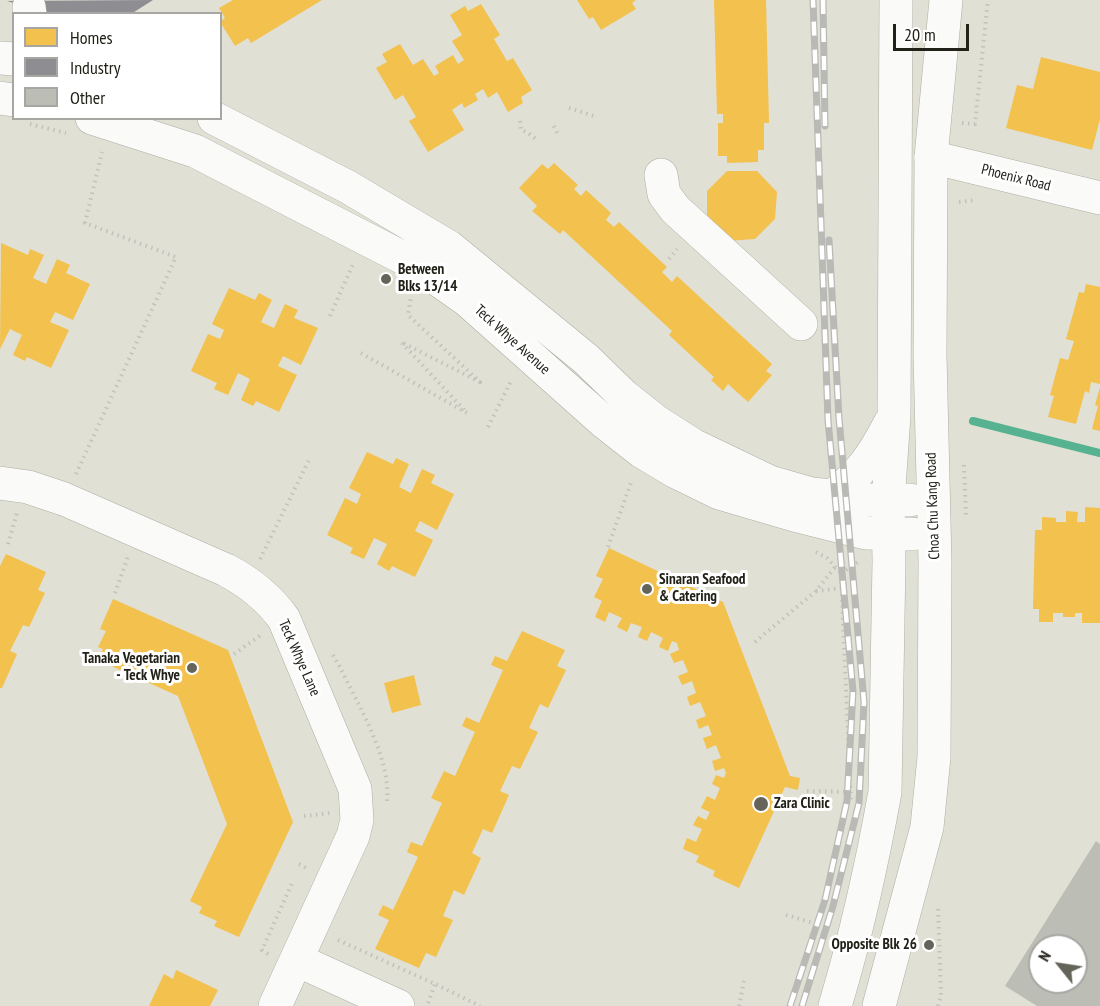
<!DOCTYPE html>
<style>
body{margin:0}
#map{position:relative;width:1100px;height:1006px;overflow:hidden;background:#e1e0d4;font-family:"PT Sans Narrow",sans-serif}
canvas{display:block}
.legend{position:absolute;left:12px;top:12px;width:210px;height:108px;box-sizing:border-box;background:#fff;border:2px solid #a7a6a3;margin:0;padding:8px 10px;list-style:none;font-size:18px;color:#222118}
.legend li{display:flex;align-items:center;gap:12px;height:30px}
.legend b{width:30px;border:2px solid #a7a6a3}
.north{position:absolute;left:1028px;top:934px;width:60px;height:60px;box-sizing:border-box;background:#fff;border:2px solid #a7a6a3;border-radius:50%;rotate:300deg;font-size:16px;font-weight:700;line-height:24px;text-align:center;color:#222118}
.north::after{content:'';display:block;margin:auto;width:21px;height:27px;background:#65645a;clip-path:polygon(50% 0,100% 100%,50% 72%,0 100%)}
.scale{position:absolute;left:893px;top:24px;width:76px;height:27px;box-sizing:border-box;border:3px solid #222118;border-top:0;padding-left:8px;font-size:18px;line-height:21px;white-space:nowrap;color:#222118;-webkit-text-stroke:4px #fff;paint-order:stroke}
</style>
<div id="map">
<canvas width="1100" height="1006"></canvas>
<ul class="legend">
<li><b style="height:16px;background:#f2c14e"></b>Homes</li>
<li><b style="height:16px;background:#8d8d92"></b>Industry</li>
<li><b style="height:16px;background:#bcbeb5"></b>Other</li>
</ul>
<div class="north">N</div>
<div class="scale">20 m</div>
</div>
<script>
const context = document.querySelector('canvas').getContext('2d');
context.lineJoin = 'round';
function paint(path, color) {
  context.fillStyle = color;
  context.fill(path, 'evenodd');
}
function strokePath(path, color, width, dash) {
  context.strokeStyle = color;
  context.lineWidth = width;
  context.lineCap = dash ? 'butt' : 'round';
  context.setLineDash(dash || []);
  context.stroke(path);
}
function label(font, color, halo, rows, align = 'center') {
  context.font = font + ' "PT Sans Narrow",sans-serif';
  context.lineWidth = 6;
  context.setLineDash([]);
  context.textBaseline = 'middle';
  context.strokeStyle = halo;
  context.fillStyle = color;
  for (const [text, x, y, turn = 0] of rows) {
    context.save();
    context.translate(x, y);
    context.rotate((+turn || 0) * Math.PI / 180);
    context.textAlign = isNaN(turn) ? turn : align;
    if (halo) context.strokeText(text, 0, 0);
    context.fillText(text, 0, 0);
    context.restore();
  }
}
paint(new Path2D(`
 M233,0H322L251,43L248,38L235,46L220,22L225,18L219,8Z
 M577,0H636L632,3L636,9L601,30L593,17L589,19Z
 M714,0H766L769,123H764V150H758V162L727,163V156H718V123H723V114H717Z
 M481,4L500,35L494,39L507,61L513,58L532,90L521,97L523,103L508,112L497,92L488,98L483,89L475,94L478,100L464,108L462,103L452,110L464,130L428,152L409,121L416,117L403,95L395,100L376,68L387,62L382,54L400,44L413,65L423,59L434,76L439,73L435,66L453,55L458,64L464,60L452,41L462,35L450,15L465,6L468,11Z
 M1041,57L1100,72V119L1092,150L1006,128L1017,85L1033,89Z
 M554,163L578,185L574,189L581,196L586,190L611,213L606,220L614,227L619,222L667,267L662,272L672,282L677,276L772,364L766,371L772,375L748,402L728,384L723,391L711,380L714,377L669,335L672,331L563,230L560,234L532,211L537,206L519,188L542,164L548,169Z
 M727,171H757L777,192L775,219L755,239L727,241L707,221V191Z
 M1,243L28,255L30,249L44,255L33,278L46,284L57,259L70,265L66,273L90,284L73,320L55,312L50,322L69,330L51,368L27,357L25,361L13,355L22,335L10,329L0,349Z
 M1086,284L1100,287V384L1091,382L1089,393L1085,391L1076,424L1048,417L1054,396L1050,395L1060,358L1068,360L1074,341L1066,339L1079,292L1084,293Z
 M229,288L255,300L259,293L272,300L261,322L274,328L285,304L298,310L294,318L318,328L301,365L283,356L278,366L297,375L279,412L256,401L253,406L241,400L250,379L238,373L228,395L214,389L217,383L191,371L208,334L220,339L224,330L212,324Z
 M1100,387V431L1092,429L1098,406L1095,405Z
 M367,452L393,464L396,458L409,464L399,487L411,493L422,469L435,475L431,483L454,494L437,530L420,521L415,531L433,540L415,577L392,566L389,571L377,564L387,544L374,538L364,559L350,553L353,548L327,535L345,498L357,504L361,494L349,488Z
 M1085,507L1100,508V623H1082V613H1075V617H1063V613H1053V622H1039V609H1033L1035,530H1042V517L1056,518V522H1066V511L1078,512L1077,522H1085Z
 M609,548L723,602L790,776L800,778L798,790L785,787L739,888L713,876L715,871L696,862L699,856L683,849L687,838L696,842L702,829L693,825L698,816L706,820L710,812L701,808L707,796L715,800L720,788L712,784L716,775L724,778L726,773L724,768L715,771L712,761L721,758L716,745L707,749L703,738L712,735L708,725L699,729L696,720L706,716L700,702L690,706L687,697L696,693L692,681L682,685L678,676L688,672L683,660L674,663L670,654L679,650L677,643L672,641L668,651L659,647L663,638L651,632L647,641L638,637L642,627L631,623L627,632L617,627L622,618L609,612L605,622L595,617L602,601L594,597L603,579L596,576Z
 M6,554L46,572L38,590L45,593L29,627L23,625L10,651L17,654L2,688H0V566Z
 M113,599L228,650L293,822L239,937L214,926L217,921L199,913L202,907L190,901L227,824L178,696L98,660L103,649L98,647L106,631L100,629Z
 M522,631L565,650L557,666L566,670L548,708L540,704L529,728L538,732L520,769L512,766L500,791L509,795L492,833L483,829L472,853L481,858L464,895L454,890L443,916L453,920L436,957L426,953L419,968L375,949L389,920L378,915L383,905L393,910L418,857L407,852L411,842L422,846L442,803L431,798L444,771L455,776L475,732L462,726L466,717L479,723L503,670L491,665L495,656L507,661Z
 M414,675L421,705L392,713L384,683Z
 M176,970L218,990L210,1006H149L164,974L173,979Z`), '#f2c14e');
paint(new Path2D(`
 M153,0L131,14H53L7,1Z`), '#8d8d92');
strokePath(new Path2D(`
 M973,421L1100,453`), '#56b290', 8);
paint(new Path2D(`
 M1096,841L1100,844V1006H1037L1005,986ZM1040,946H1076V982H1040Z`), '#bcbeb5');
const minor = new Path2D(`
 M29,7L30,14
 M931,157L1100,198
 M661,175L664,194L675,209L801,324
 M0,483L28,487L64,499L226,570C249,582 269,598 284,619L355,789L357,820L353,836L275,1006
 M297,960L398,1006`);
const major = new Path2D(`
 M0,58L14,59
 M0,98L14,100
 M92,118L195,151L417,265L467,300L604,422L641,451L676,472L719,493L794,515L866,533L912,534
 M214,118L348,187L449,247L586,359L624,396L657,422L693,445L770,482L812,494L869,500H910
 M832,497C862,471 872,458 890,423
 M835,1006C856,936 872,864 885,792L889,561L888,501L894,416L896,0
 M879,1006L927,827L934,757L935,562L930,355L931,157L946,0`);
strokePath(minor, '#aeada4', 34);
strokePath(major, '#aeada4', 34);
strokePath(new Path2D(`
 M569,108L594,116
 M520,121L521,130L527,132L537,140
 M962,123L975,124L988,0
 M30,124L66,133
 M554,126L559,137
 M959,202L976,200
 M669,259L677,249
 M330,316L353,264
 M361,353L467,413L401,342L480,382L408,315L411,297
 M488,427L512,379
 M964,465L966,518
 M76,474L176,257L85,223L102,152
 M8,544L17,513
 M608,547L632,480
 M816,552L827,558L841,573L851,803
 M260,559L310,458
 M841,573L858,562
 M816,591L842,588
 M115,593L128,557
 M755,642L816,591L836,566
 M234,654L261,635
 M333,655L340,667C358,705 391,758 387,801
 M807,791L851,792
 M304,816L330,813
 M299,864L308,869
 M786,915L820,925
 M338,940L435,984L480,1006
 M268,954L262,950L293,881
 M428,1003L435,984
 M739,1006L744,981
 M938,1006L941,996L938,905`), '#c2c2bc', 4, [1.5, 4.5]);
strokePath(minor, '#fafaf9', 33);
strokePath(major, '#fafaf9', 33);
const rail = new Path2D(`
 M823,0L825,126
 M790,1006L825,900L847,801L853,691L828,420L813,0
 M802,1006L833,906L859,803L864,702L839,418L829,240`);
strokePath(rail, '#b9b9b6', 7);
strokePath(rail, '#fff', 4.5, [14]);
for (const [x, y, r, color] of [
 [386,279,6,"#65645a"],
 [647,589,6,"#65645a"],
 [192,668,6,"#65645a"],
 [761,804,8,"#65645a"],
 [929,945,6,"#65645a"]
]) {
  const dot = new Path2D();
  dot.arc(x, y, r, 0, 2 * Math.PI);
  context.fillStyle = color;
  context.fill(dot);
  strokePath(dot, '#fff', 2);
}
label('15px', '#222118', '#fff', [
 ["Phoenix Road",1016,178,14],
 ["Teck Whye Avenue",512,340,42],
 ["Choa Chu Kang Road",933,506,-92],
 ["Teck Whye Lane",299,658,66]
]);
label('bold 15px', '#222118', '#fff', [
 ["Between",398,270],
 ["Blks 13/14",398,287],
 ["Sinaran Seafood",659,580],
 ["& Catering",659,597],
 ["Tanaka Vegetarian",180,659,"right"],
 ["- Teck Whye",180,676,"right"],
 ["Zara Clinic",774,804],
 ["Opposite Blk 26",917,945,"right"]
], 'left');
</script>
